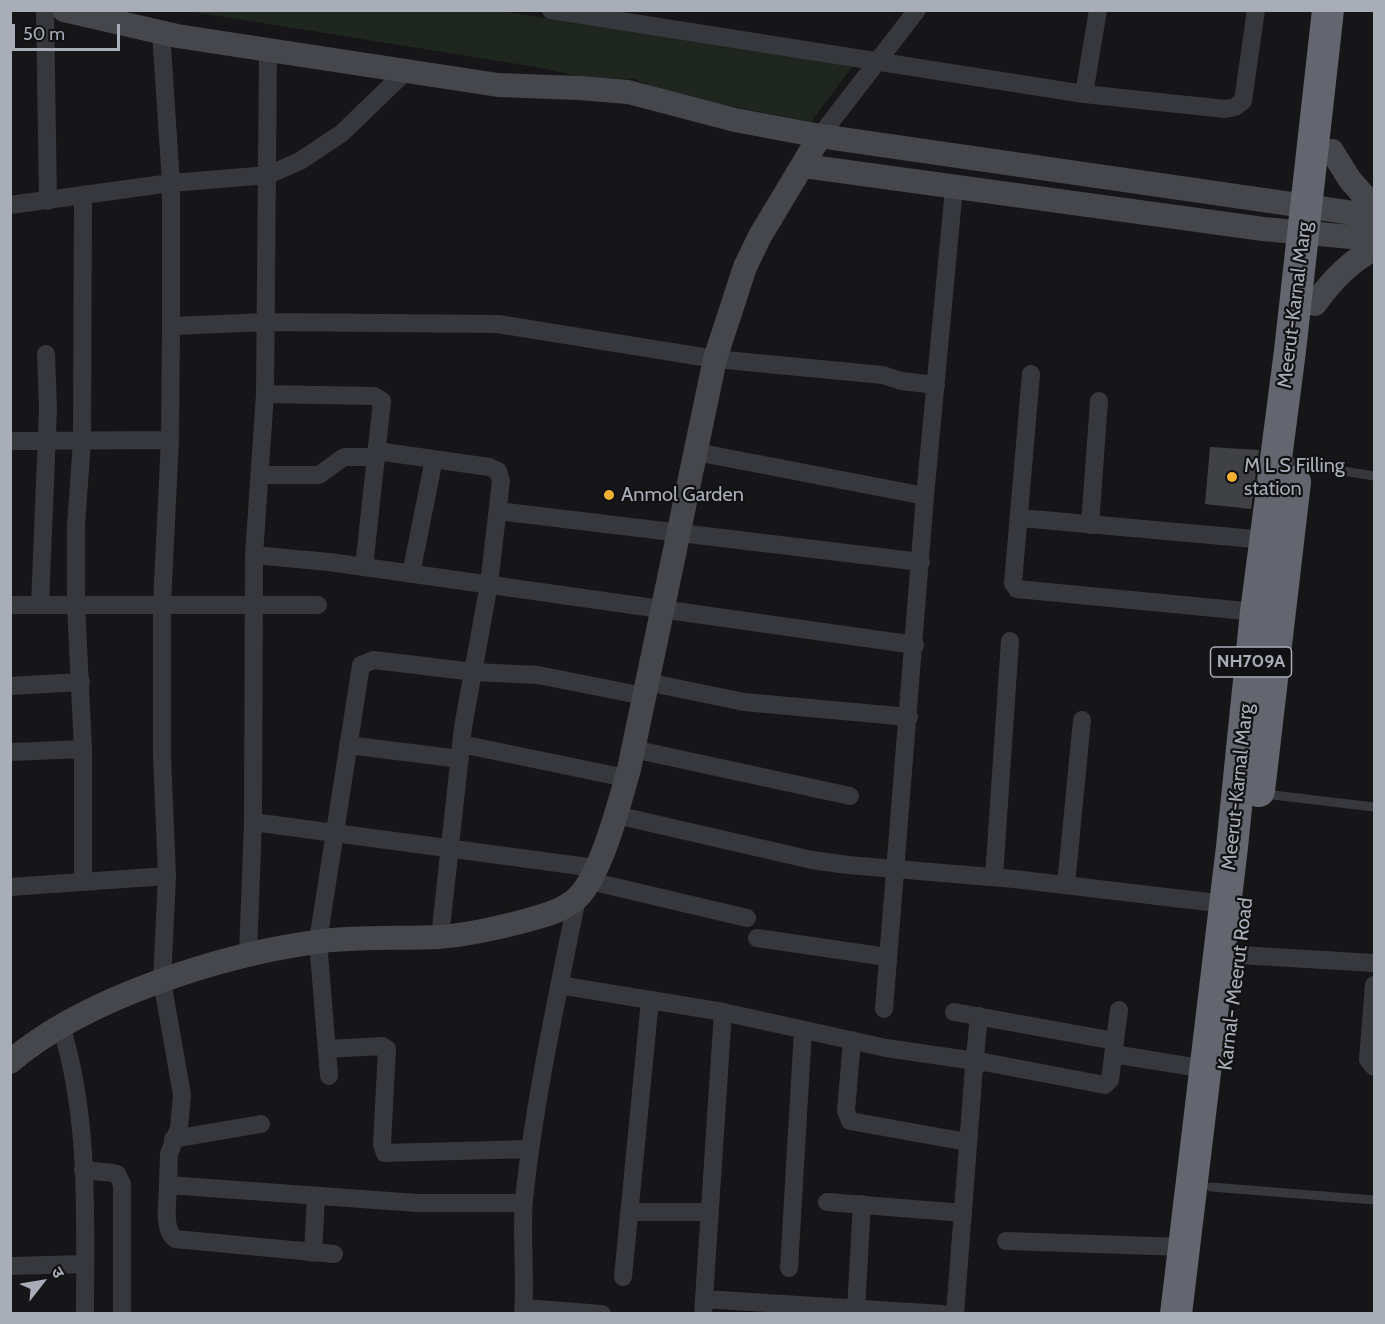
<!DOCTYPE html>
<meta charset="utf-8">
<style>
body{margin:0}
#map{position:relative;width:1385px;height:1324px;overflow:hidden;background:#161618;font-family:Cabin,"Noto Sans Devanagari",sans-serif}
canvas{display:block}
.frame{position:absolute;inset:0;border:12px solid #a8adb8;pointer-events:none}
.north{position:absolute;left:12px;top:1252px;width:60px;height:60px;-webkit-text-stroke:4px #111113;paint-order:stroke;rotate:59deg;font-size:16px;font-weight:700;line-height:24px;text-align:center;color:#a8adb8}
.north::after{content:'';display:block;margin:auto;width:21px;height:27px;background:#a8adb8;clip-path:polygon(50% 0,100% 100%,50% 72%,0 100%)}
.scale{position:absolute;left:12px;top:24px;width:108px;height:27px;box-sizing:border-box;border:3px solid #a8adb8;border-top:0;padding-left:8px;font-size:18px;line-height:21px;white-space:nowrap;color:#a8adb8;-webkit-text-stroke:4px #111113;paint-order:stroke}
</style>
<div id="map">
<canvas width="1385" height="1324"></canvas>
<div class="frame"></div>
<div class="north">उ</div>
<div class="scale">50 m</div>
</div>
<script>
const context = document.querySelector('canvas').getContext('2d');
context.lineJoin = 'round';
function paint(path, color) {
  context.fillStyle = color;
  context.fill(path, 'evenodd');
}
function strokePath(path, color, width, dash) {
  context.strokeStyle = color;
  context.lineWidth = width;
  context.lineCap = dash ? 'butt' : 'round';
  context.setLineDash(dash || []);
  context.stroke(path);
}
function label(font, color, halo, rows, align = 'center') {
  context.font = font + ' Cabin,sans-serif';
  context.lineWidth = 4.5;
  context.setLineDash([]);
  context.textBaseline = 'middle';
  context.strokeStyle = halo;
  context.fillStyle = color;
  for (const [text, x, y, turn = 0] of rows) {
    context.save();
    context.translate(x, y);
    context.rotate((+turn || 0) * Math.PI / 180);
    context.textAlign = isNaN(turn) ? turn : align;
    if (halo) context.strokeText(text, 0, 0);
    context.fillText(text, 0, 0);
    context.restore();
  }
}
paint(new Path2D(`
 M188,11H501L853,66L811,122L675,95L634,79L585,78L542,68Z`), '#1e261f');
paint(new Path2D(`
 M1210,447L1259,450L1251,509L1205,504Z`), '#404145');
strokePath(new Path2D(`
 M1282,461L1374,476
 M1264,794L1374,807
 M1211,1187L1374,1200`), '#37383d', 9);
strokePath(new Path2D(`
 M45,10L48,201
 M551,10L1084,94L1225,109L1235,107L1243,101L1256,10
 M161,32L171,183V326L170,440L162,603V756L167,876L162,981L182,1095L179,1128L169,1154L168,1185L417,1203H524
 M1084,94L1098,10
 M820,136L917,10
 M10,205L171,183L268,175L300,161L342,133L405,72
 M171,326L266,322L498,324L715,359L883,375L901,381L936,385
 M1031,374L1013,583L1017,589L1256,612
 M265,394L374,396L382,401L364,567
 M10,441L170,440
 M377,451L489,467L498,471L501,481L489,584L463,727L440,937
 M696,452L925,496L954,188
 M260,475H319L344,457H377
 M498,511L921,562
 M1021,518L1266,540
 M1090,525L1099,401
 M254,555L329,562L915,645
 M411,574L434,459
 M10,605H318
 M40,605L48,409L46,354
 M647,682L744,702L909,717
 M10,686L81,682
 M461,744L626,778
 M348,745L460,759
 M633,749L850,796
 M10,752L83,749
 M616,815L812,860L848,865L1014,879L1225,904
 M253,822L595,868
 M994,877L1010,641
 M590,881L747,918
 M83,882V749L76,604V526L82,441L83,196
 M1066,885L1082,720
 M10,887L167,876
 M757,938L887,957
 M248,955L253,822L254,555L265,394L268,52
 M1239,955L1374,963
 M559,985L723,1012L886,1048L975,1061
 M1374,985L1368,1060L1374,1067
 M884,1009L925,496
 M954,1012L1115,1041
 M61,1026C90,1119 85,1217 85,1314
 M852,1040L846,1111L850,1121L967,1142
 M327,1049L382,1046L387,1049L382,1145L385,1153L530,1149
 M1113,1054L1206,1069
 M974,1067L979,1016
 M329,1076L318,941L361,665L374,660L474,672L538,675L644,696
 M173,1139L261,1124
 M83,1170L113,1173L117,1174L122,1184V1314
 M168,1185C168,1201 162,1228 175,1239L334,1254
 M827,1202L963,1213
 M630,1212H710
 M1006,1241L1184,1247
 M313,1253L316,1197
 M10,1266L85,1264
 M789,1268L803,1030
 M623,1277L650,1000
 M704,1299L943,1314
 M524,1308L602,1314
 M856,1309L862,1204
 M523,1314C526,1276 521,1237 524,1199C535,1097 557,998 577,898
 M703,1314L723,1012
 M955,1314L974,1067L984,1062L1105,1085L1110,1080L1119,1010`), '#37383d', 18);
strokePath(new Path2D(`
 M64,10L177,36L498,85L579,88L628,92L735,120L820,136L1374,216
 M1332,151L1350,180L1374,207
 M804,166L1263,229L1374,239
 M1315,304C1331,281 1349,262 1374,249
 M10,1062C84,998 221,955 316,942C356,936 398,939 439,937C469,935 498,928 528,920C545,915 563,911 577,898C601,876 620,801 629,769L715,359L745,267L760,236L820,136`), '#45474d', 24);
strokePath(new Path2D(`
 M1259,791L1295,482
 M1176,1314L1232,847L1256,612L1290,351L1328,10`), '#63666e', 32);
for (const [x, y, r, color] of [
 [1232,477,6,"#f2b134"],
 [609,495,6,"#f2b134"]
]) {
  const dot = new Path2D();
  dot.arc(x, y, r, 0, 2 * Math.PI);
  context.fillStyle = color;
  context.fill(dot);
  strokePath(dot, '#111113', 2);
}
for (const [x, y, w] of [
 [1251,662,81]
]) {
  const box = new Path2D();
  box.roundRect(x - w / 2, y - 15, w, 30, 4.5);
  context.fillStyle = '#111113';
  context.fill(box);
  strokePath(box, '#a8adb8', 1.5);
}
label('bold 18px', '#a8adb8', null, [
 ["NH709A",1251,662]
]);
label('20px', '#a8adb8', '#111113', [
 ["Meerut-Karnal Marg",1295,305,-83],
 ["Meerut-Karnal Marg",1238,787,-84],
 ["Karnal- Meerut Road",1236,984,-83]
]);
label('20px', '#a8adb8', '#111113', [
 ["M L S Filling",1244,466],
 ["station",1244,489],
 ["Anmol Garden",621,495]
], 'left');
</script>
